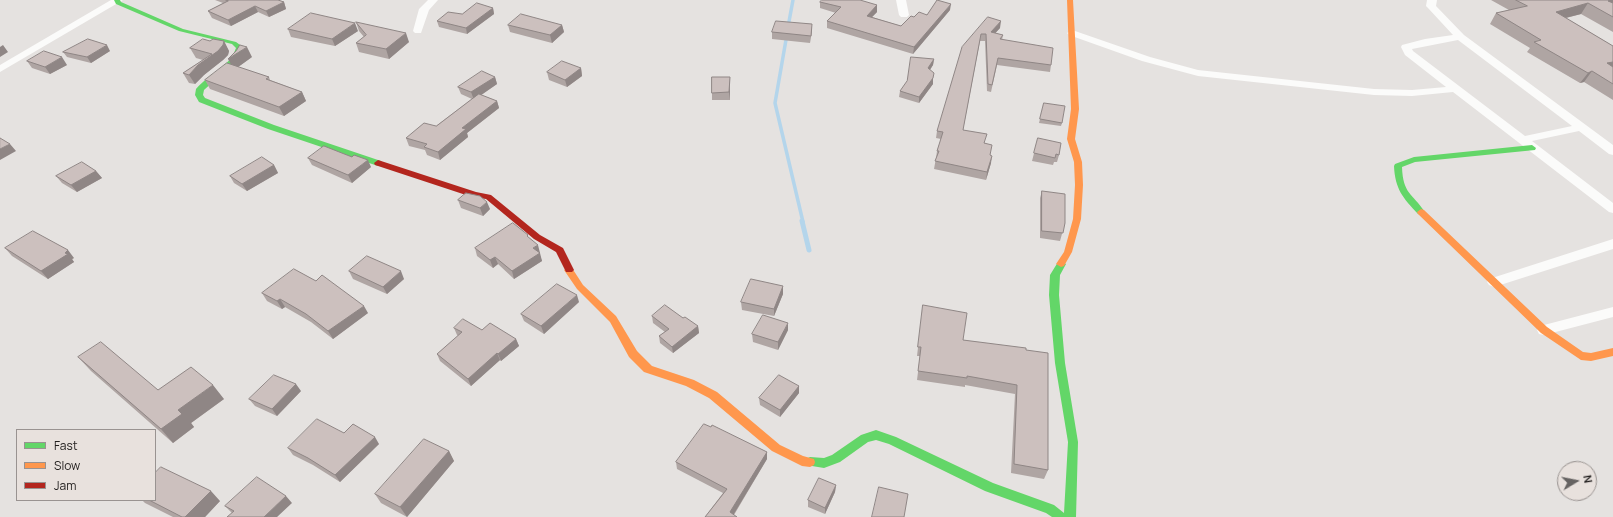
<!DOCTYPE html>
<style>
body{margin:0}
#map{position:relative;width:1613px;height:517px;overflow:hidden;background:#e5e2e0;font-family:Manrope,sans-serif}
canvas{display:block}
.legend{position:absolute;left:16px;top:429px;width:140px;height:72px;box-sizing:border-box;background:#e8e1dd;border:1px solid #999391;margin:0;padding:5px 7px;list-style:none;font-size:12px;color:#221f1e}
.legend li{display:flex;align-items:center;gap:8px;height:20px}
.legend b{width:20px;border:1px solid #999391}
.north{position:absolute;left:1557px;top:461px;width:40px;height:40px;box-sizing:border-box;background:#e8e1dd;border:1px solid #999391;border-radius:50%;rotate:80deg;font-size:11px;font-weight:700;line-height:16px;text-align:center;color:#221f1e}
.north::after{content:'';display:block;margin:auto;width:14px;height:18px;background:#666362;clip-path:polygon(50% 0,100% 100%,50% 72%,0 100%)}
</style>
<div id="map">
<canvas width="1613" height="517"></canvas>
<ul class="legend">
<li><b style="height:5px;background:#63d668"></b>Fast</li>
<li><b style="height:5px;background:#ff974d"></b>Slow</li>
<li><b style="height:5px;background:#b3261e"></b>Jam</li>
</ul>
<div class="north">N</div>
</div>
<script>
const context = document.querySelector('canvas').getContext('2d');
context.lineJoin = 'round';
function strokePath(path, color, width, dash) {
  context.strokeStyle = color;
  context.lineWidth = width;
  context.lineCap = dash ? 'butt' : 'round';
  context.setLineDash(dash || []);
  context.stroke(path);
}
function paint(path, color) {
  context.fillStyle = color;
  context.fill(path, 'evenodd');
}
strokePath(new Path2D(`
 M788,27L793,0
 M787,34L775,103L803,222`), '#b4d5eb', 3.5);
strokePath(new Path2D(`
 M802,221L809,250`), '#b4d5eb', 5);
paint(new Path2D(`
 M111,0H123L0,72V65Z
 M428,0H438L429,10L421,33H415L413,31L419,9Z
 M896,0H906L909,15L907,17H901L899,15Z
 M1427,0H1437L1436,6L1464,35L1613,145V155L1609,154L1579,131L1532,141L1613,203V213L1609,212L1453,92L1412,96L1374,95L1198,76L1142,61L1069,35L1067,33L1072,30L1075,31L1150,57L1198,70L1374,89L1412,90L1446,87L1405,55L1401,47L1402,45L1425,39L1453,35L1428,8L1426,6ZM1458,40L1572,126L1525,136L1413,51L1412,49Z
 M1613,239V249L1494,287L1489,285L1487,282L1489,279Z
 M1613,307V317L1544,335L1539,334L1537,330L1539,326L1544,325Z`), '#fbfbfa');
paint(new Path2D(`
 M114,0H120L121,2L183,29L236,42L243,47C236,67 219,76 204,90L203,95L205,98L274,125L381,161L382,163L378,166L375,165L268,129L199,102L195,95L196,89C209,74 229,68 236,48L232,44L179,31L116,4Z
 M1532,145L1536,148L1535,150L1415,162L1402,167C1403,194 1412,193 1425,212L1421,215L1418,214C1403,198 1395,189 1394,166L1395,164L1414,157Z
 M1061,261L1066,264L1060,275L1059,295L1065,363L1078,442L1076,517H1052L1046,513L985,491L889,444L876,440L868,442L840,462L824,468L806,465L805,462L806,459L810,457L824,458L832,455L861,435L876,430L896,437L993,483L1054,505L1064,513L1068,442L1055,363L1049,295L1050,275L1058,262Z`), '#63d668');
paint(new Path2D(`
 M1067,0H1073L1079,109L1075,139L1082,162L1083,185L1081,219L1072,252L1064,266L1061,267L1056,264L1064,252L1073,219L1075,185L1074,162L1067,139L1071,109Z
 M1421,209L1424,210L1547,327L1583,352L1591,353L1613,348V356L1591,361L1581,360L1541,333L1418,214L1417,212Z
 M569,267L572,268L583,285L616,316L637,351L652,366L694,380L717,392L780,445L803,456L814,459L815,462L814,465L810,467L802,466L772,451L709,398L686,386L644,372L629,357L610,322L577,289L564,270Z`), '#ff974d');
paint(new Path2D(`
 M378,160L476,192L491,195L540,235L563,248L574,270L572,272H566L556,252L534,239L486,199L472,197L375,165L374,163Z`), '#b3261e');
paint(new Path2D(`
 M215,0H278L284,2L286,9L269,17L258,12L231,26L212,18L208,11L223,3Z
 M1491,0H1613V32L1581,14L1566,18L1613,46V100L1584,82L1580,83L1527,52L1530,48L1490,24L1496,13L1509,10Z
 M820,2L877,5V12L872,17L901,26L914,17L950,10L913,54L827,28V21L836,13L820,8Z
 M493,8L494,14L467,34L439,27L437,21L462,14Z
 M988,17L1000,28L995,33L1003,35L1002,40L1051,65L1050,72L997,65L991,92L987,91L985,41H980L963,130L985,143L990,155L991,163L986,180L934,169L936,158L937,151L941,139L936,138L937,131Z
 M356,22L409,42L389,59L359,52L356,43L364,37L359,31Z
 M508,25H562L564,32L552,43L510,32Z
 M288,29L358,31L335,46L291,37Z
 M812,31L810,43L772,39V32Z
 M210,41H224L229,51L228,55L223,60L204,75L195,84L189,83L183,73L203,60L196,58L190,48Z
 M110,51L91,63L67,57L63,52Z
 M252,57L238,67L269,77L270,80L302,92L306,101L284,116L210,89L205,80L231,64Z
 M934,59L933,65L930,70L933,78V84L919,103L899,97L900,91Z
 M27,61L67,65L50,74L32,68Z
 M581,68L582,76L567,87L549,80L547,72Z
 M495,77L497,84L481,95L497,101L499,108L467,133L468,137L440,160L427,155L425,150L409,146L406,138L436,126L472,99L461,94L458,87Z
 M730,77V100H712V93Z
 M1044,103L1062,123L1061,126L1039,123Z
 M1038,138L1059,155L1057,162H1054L1053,165L1032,161Z
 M308,158L371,167L352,183L312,165Z
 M274,165L278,173L247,191L234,183L230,176Z
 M96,171L102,178L77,192L62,183L56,176Z
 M1042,191L1065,223L1060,241L1040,238V198Z
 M458,200L490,209L483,216L461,208Z
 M5,248L74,258L72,259L74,262L48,279L12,256Z
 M475,248L540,253H539L542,261L514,279L498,264L493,268L477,256Z
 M349,271L404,279L387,294L353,279Z
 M783,286V294L774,316L742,310L741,302Z
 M262,293L368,313L333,339L311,322L285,307L282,309L267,301Z
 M579,302L544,334L524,321L521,314Z
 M923,305L963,340L1026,350L1048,470L1044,479L1011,473L1015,394L965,385V387L917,380L920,356H917Z
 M652,316L683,318L698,326L699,333L673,353L660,343L659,336L665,332L653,323Z
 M454,328L482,330L516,339L519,346L501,361L500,360L471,386L440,361L437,354L458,336L457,335Z
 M788,330L778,350L753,342L752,334Z
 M78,357L158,390L224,399L191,423L194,427L173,443L91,371Z
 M799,386V393L780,417L760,405L759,398Z
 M301,391L277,416L255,406L249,399Z
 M344,433L379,444L340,482L313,465L293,455L288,448Z
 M449,451L454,461L407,517L381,503L375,494Z
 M767,452V459L734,515L705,517L723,493L677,469L676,462Z
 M836,485L835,492L825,514L808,507V500Z
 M142,500H155L220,501L205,517H173L145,503Z
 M292,503L232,513L225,506Z`), '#afa5a3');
paint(new Path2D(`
 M1610,0H1613V8L1608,1Z
 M284,2L286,9L269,17L266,11Z
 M1588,3L1581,14L1549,22L1556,12Z
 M951,4L950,10L913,54L914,47Z
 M877,5V12L867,22V16Z
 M255,6L258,12L231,26L228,20Z
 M493,8L494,14L467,34L466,28Z
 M1001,21L1000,28L990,39L991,32Z
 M355,23L358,31L335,46L332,39Z
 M812,24V31L810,43L811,36Z
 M562,25L564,32L552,43L550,35Z
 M406,33L409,42L389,59L386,49Z
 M224,41L229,51L228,55L223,60L204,75L195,84L189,75L198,65L223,45Z
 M3,45L8,52L0,57V47Z
 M107,45L110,51L91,63L87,57Z
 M247,47L252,57L234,70L228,59Z
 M62,57L67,65L50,74L45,67Z
 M934,59L933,65L927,74L928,68Z
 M1613,62V71L1607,63Z
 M581,68L582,76L567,87L565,80Z
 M1592,71L1584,82L1580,83L1588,73Z
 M495,77L497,84L474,100L471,92Z
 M730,77V100L729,92Z
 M933,78V84L919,103V97Z
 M302,92L306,101L284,116L279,107Z
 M497,101L499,108L467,133L468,137L440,160L438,152L462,128Z
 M10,144L16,151L0,160V149Z
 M992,156L991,163L986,180L987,172Z
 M368,160L371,167L352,183L348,175Z
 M274,165L278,173L247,191L242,184Z
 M96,171L102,178L77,192L71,185Z
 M487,202L490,209L483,216L480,208Z
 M538,245L540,253L536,256L533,248Z
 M68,250L74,258L72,259L74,262L48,279L41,271Z
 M540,253L542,261L514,279L512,271Z
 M495,257L498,264L493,268L490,260Z
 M401,271L404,279L387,294L383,287Z
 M783,286V294L774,316V309Z
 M577,295L579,302L544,334L541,326Z
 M280,299L285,307L282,309L277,301Z
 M364,306L368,313L333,339L328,331Z
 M788,323V330L778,350V342Z
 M698,326L699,333L673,353L672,347Z
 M516,339L519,346L501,361L498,354Z
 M497,353L500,360L471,386L468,379Z
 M296,384L301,391L277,416L272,409Z
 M213,385L224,399L191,423L194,427L173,443L161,429L178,410Z
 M799,386V393L780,417V410Z
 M375,437L379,444L340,482L335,475Z
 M449,451L454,461L407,517L400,507Z
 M767,452V459L732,517L730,512Z
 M836,485L835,492L825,514V508Z
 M211,491L220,501L205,517H185Z
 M286,496L292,503L277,517H264Z`), '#8f8685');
const building = new Path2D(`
 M226,0H278L284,2L266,11L255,6L228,20L208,11L228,1Z
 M822,0H860L877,5L867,16L901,26L911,16L914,17L919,12L927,15L937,0L951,4L914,47L827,21L841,7L820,2Z
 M1516,0H1610L1608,1L1613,3V17L1588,3L1556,12L1613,46V62L1607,63L1613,67V84L1592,71L1588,73L1534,42L1541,40L1496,13L1527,6Z
 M477,3L493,8L466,28L437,21L448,12L462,14Z
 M311,13L355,23L332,39L288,29Z
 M521,14L562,25L550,35L508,25Z
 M988,17L1001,21L991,32L1003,35L1000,39L1053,48L1051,65L998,58L992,85L988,84L986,34H981L963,130L987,134L984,143L992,145L990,155L992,156L987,172L935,161L939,151H937L943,132L937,131L962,47Z
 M776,21L812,24L811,36L772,32Z
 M356,22L406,33L386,49L356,43L366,35Z
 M88,39L107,45L87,57L63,52Z
 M203,39L210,41L213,39L224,41L223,45L218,51L198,65L189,75L183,73L212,54L190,48Z
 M240,45L247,47L228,59L236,51Z
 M44,51L62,57L45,67L27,61Z
 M911,57L934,59L928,68L934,73L933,78L919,97L900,91L907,81Z
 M562,61L581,68L565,80L547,72Z
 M227,63L269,77L266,79L302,92L279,107L205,80Z
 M482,71L495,77L471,92L458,87Z
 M712,77H730L729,92L712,93Z
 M479,94L497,101L462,128L466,129L438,152L424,147L427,144L406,138L424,123L436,126Z
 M1044,103L1065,106L1062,123L1040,119Z
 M0,138L10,144L0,149Z
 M1038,138L1061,143L1059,155L1056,154L1055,158L1034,153Z
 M324,146L352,157L354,155L368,160L348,175L308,158Z
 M262,157L274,165L242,184L230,176Z
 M82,162L96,171L71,185L56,176Z
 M1042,191L1065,194V223L1063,233L1042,231Z
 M466,193L480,196L487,202L480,208L458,200Z
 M513,223L528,235L527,236L538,245L533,248L540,253L512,271L495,257L490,260L475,248Z
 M33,231L68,250L65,253L68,254L41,271L5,248Z
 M367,256L401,271L383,287L349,271Z
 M294,269L316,281L322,275L364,306L328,331L306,314L280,299L277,301L262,293Z
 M751,279L783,286L774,309L741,302Z
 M557,284L577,295L541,326L521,314Z
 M665,305L683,318L685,317L698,326L672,347L659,336L669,329L652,316Z
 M923,305L967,313L963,340L1026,348V350L1048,353V470L1014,464L1017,385L967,376V378L918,371L921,347H918Z
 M763,315L788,323L778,342L752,334Z
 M463,319L482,330L490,323L516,339L498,354L497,353L468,379L437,354L462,332L454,328Z
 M101,342L158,390L191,367L213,385L178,410L182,414L161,429L78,357Z
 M274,375L296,384L272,409L249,399Z
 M779,375L799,386L780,410L759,398Z
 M317,419L344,433L353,424L375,437L335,475L308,458L288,448Z
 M704,424L711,427L712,425L767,452L730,512L737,517H705L727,489L676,462Z
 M424,439L449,451L400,507L375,494Z
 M161,467L211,491L185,517H182L149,500H155V473Z
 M257,477L286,496L264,517H227L234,511L225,506Z
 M819,478L836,485L825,508L808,500Z
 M879,487L908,494L904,517H872Z`);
paint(building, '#ccc0be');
strokePath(building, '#8f8685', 1);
</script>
